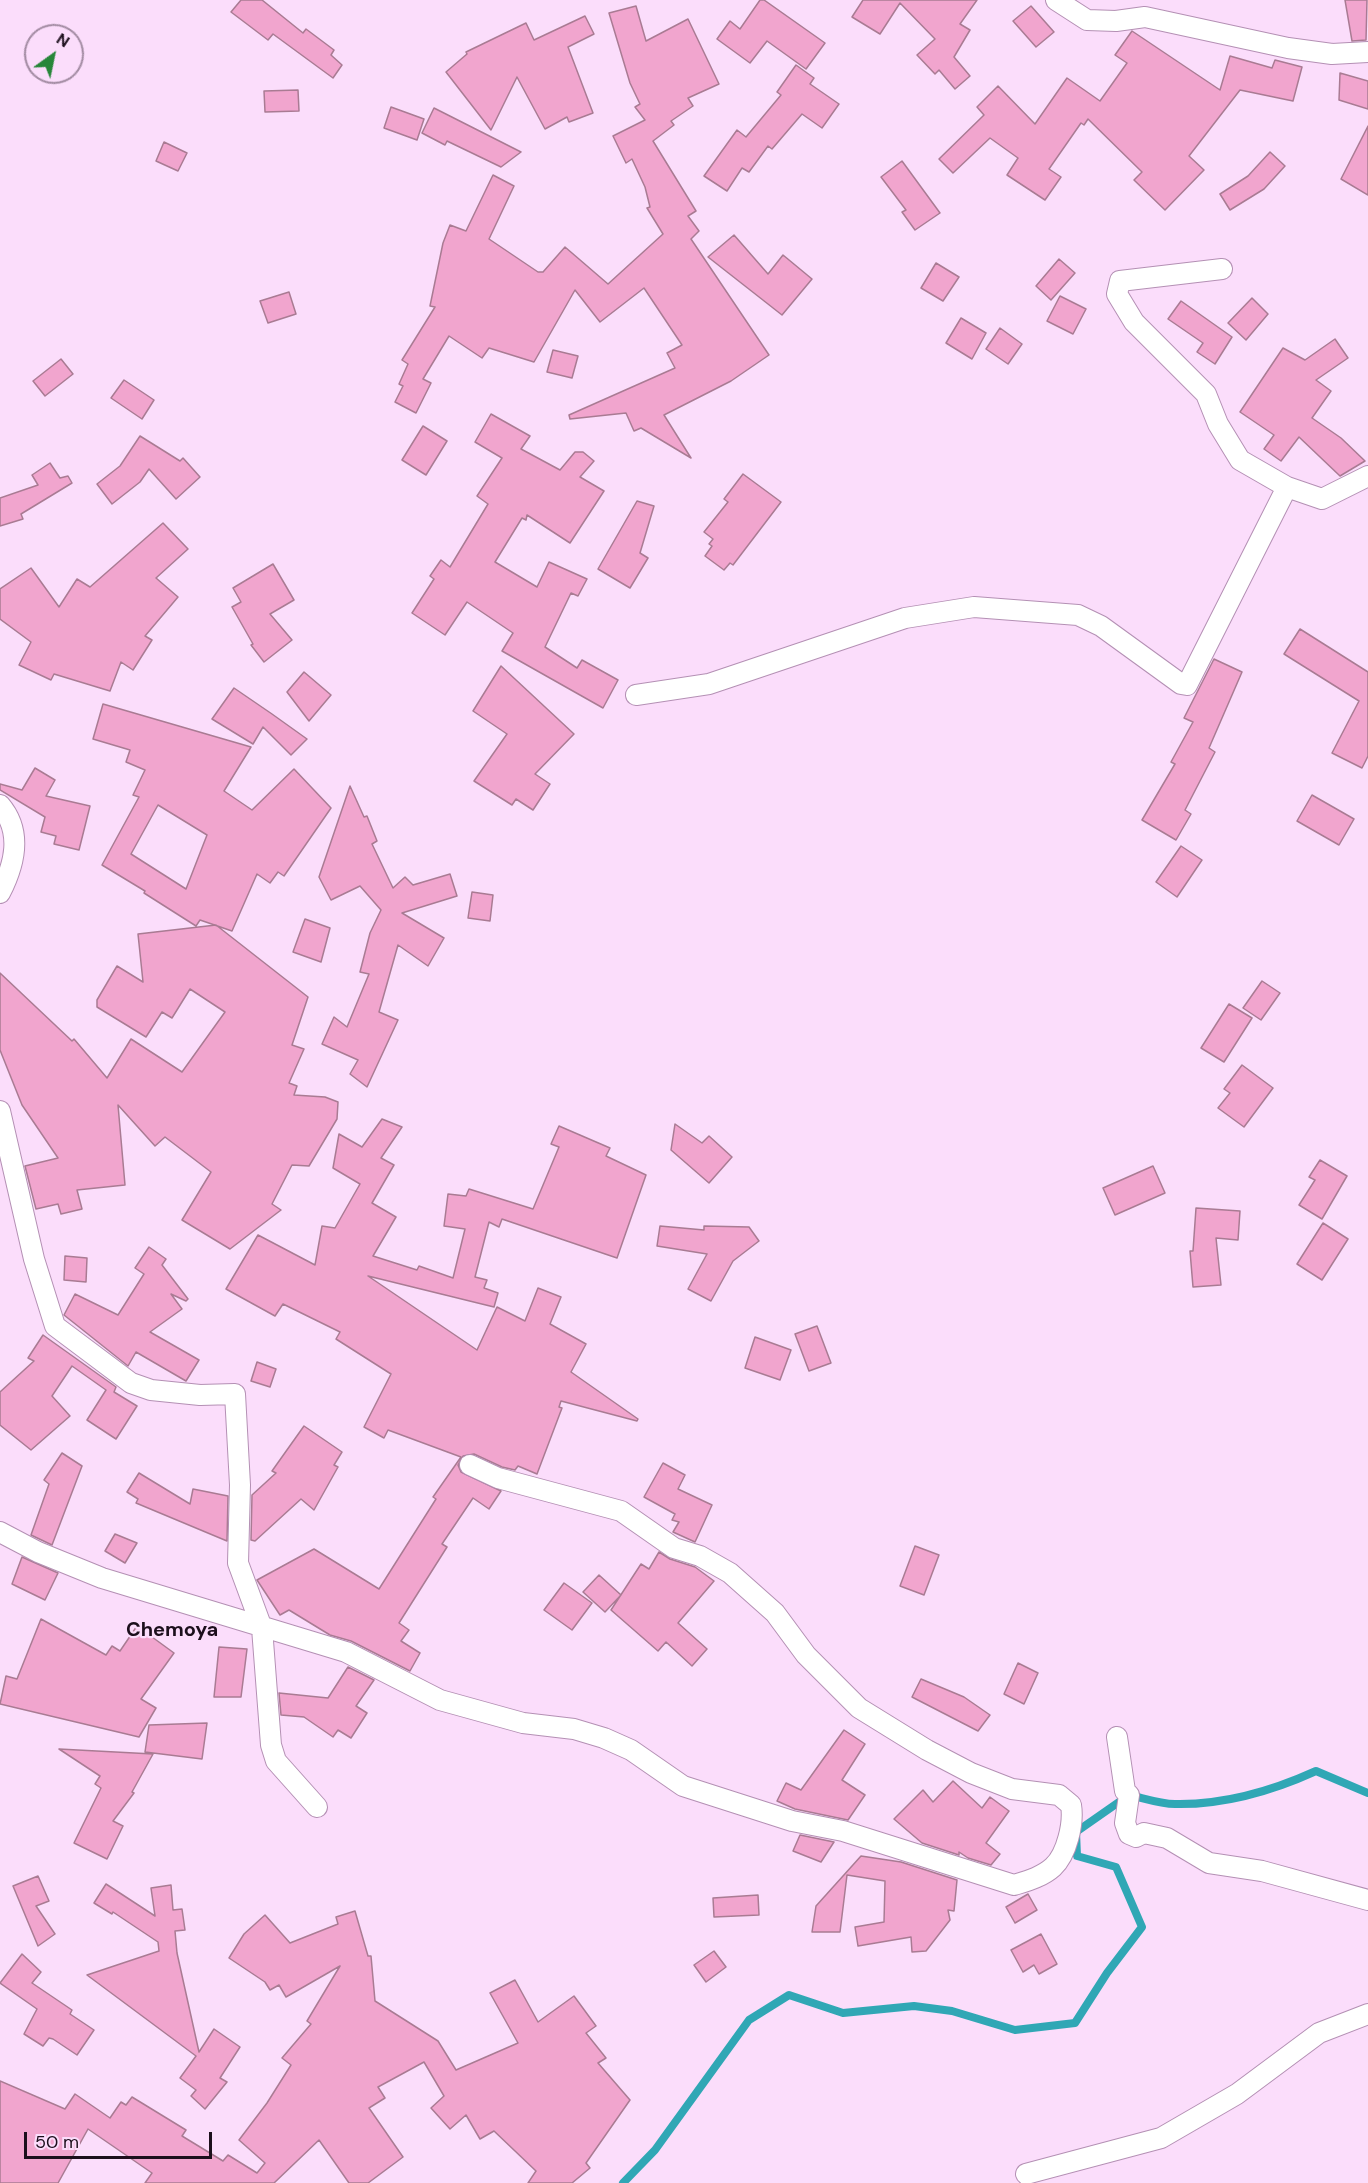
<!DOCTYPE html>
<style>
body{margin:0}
#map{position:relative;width:1368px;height:2183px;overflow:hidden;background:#fbddfb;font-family:"DM Sans",sans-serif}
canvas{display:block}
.north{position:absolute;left:24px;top:24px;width:60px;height:60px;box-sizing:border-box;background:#fbddfb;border:2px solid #a28ba2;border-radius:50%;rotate:33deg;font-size:16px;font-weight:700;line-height:24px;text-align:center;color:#1c0f1c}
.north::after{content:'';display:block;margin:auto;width:21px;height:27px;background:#278639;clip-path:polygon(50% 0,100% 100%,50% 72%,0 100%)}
.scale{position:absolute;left:24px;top:2132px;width:188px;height:27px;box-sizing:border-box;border:3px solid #1c0f1c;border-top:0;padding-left:8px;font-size:18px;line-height:21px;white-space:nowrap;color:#1c0f1c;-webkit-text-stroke:4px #fbddfb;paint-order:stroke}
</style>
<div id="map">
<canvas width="1368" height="2183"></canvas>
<div class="north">N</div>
<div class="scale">50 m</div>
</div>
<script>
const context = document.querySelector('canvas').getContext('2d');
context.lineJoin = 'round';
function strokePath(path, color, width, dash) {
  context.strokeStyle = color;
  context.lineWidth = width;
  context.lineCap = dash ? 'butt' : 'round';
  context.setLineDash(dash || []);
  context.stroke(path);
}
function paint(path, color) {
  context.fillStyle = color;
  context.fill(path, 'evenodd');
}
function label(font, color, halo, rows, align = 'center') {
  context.font = font + ' "DM Sans",sans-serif';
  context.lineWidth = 4.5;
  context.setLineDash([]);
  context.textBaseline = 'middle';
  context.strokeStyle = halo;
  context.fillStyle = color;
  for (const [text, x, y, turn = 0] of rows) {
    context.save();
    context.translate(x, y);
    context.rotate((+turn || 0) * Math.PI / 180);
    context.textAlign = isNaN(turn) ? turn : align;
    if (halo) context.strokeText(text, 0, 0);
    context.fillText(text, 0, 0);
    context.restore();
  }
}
strokePath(new Path2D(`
 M623,2183L655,2150L749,2020L789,1995L843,2013L914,2006L952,2011L1015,2030L1075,2023L1107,1973L1142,1927L1116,1867L1077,1856L1076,1832L1129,1795C1143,1798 1160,1804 1175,1804C1224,1805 1272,1791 1316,1771L1368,1793`), '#30a7b5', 8);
const building = new Path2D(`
 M241,0H262L303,33L306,29L334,50L331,55L342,65L333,78L273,34L268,40L231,12Z
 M760,0H764L825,43L806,69L767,41L750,63L717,39L730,21L740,29Z
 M863,0H977L960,24L970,30L954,57L970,76L955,89L939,70L935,74L917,55L935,39L900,3L880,34L852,17Z
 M1345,0H1367L1366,40L1352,41Z
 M636,6L646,41L688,19L719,84L688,98L693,106L671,121L674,125L653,141L696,211L688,216L699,231L691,239L769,355L731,381L664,415L691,458L641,428L634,431L626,413L570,419L569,415L675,368L667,353L682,345L644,288L600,322L575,290L534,362L489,348L482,358L449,336L423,379L431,383L416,413L395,402L403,386L399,384L408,364L402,360L435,307L430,306L443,243L450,225L466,231L493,175L514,186L489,239L538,272H543L565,247L608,284L663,234L647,208L650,207L645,187L632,159L626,163L613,136L645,120L635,107L640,104L630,83L609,13Z
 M1031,6L1054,32L1036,47L1013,21Z
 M585,16L594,34L568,47L593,113L569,122L567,117L545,129L517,77L491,130L446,72L467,54L466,52L526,23L534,40Z
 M1132,31L1220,90L1230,56L1272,68L1275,60L1302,67L1293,101L1240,90L1189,156L1204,170L1165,210L1134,180L1142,172L1088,119L1084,125L1081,123L1049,169L1061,177L1045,200L1007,175L1018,158L990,138L953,173L939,159L984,115L977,107L998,86L1035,124L1067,78L1100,101L1127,63L1115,55Z
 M796,65L814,78L810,84L839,104L822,128L802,114L772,149L768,146L749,172L742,168L727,191L704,176L737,130L746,137L781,95L777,92Z
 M1340,73L1368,81V109L1339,100Z
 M298,90L299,111L265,112L264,91Z
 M391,107L424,119L417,140L384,128Z
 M434,108L521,152L501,167L447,141L445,145L422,133Z
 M1368,126V195L1341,179Z
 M164,142L187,153L178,171L156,161Z
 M1270,152L1285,166L1264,189L1230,210L1220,194L1248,176Z
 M902,161L940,213L915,230L902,212L906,210L881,177Z
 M734,235L768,274L783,255L812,279L782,315L708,257Z
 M1059,259L1075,273L1051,300L1036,286Z
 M936,263L959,277L943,301L921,288Z
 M289,292L296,314L268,323L260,301Z
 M1060,296L1086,309L1073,334L1047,321Z
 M1252,298L1268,314L1246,340L1228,323Z
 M1181,301L1232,337L1215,364L1197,352L1203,343L1168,319Z
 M961,318L986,333L972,359L946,343Z
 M1000,328L1022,344L1008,364L986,349Z
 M1335,339L1348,358L1316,380L1331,391L1312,418L1341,438L1365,461L1340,476L1299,437L1281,461L1264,449L1274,435L1240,412L1283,348L1305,360Z
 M553,350L578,356L572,378L547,372Z
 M61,359L73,374L45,396L33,381Z
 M124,380L154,400L142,419L111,398Z
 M491,414L530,436L521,449L560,470L575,452H583L594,461L580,477L604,491L570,543L527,515L526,520L522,518L495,562L537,587L549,562L587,579L578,596L571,593L545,647L577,668L582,660L618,680L603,708L502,651L513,633L467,602L445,635L412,613L434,579L430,576L441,560L450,567L488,504L477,496L502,458L475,442Z
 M423,426L447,441L426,475L402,460Z
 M140,436L180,461L183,458L200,477L176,499L149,469L140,482L112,504L97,484L120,466Z
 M50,463L60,478L68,476L72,483L21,514L23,519L0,526V498L38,485L32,475Z
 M743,474L781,502L733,565L730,563L724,570L705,556L712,546L709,544L713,539L704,532L728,502L724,499Z
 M637,501L654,506L640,553L648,558L630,588L598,569Z
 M163,523L188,549L156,578L178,597L145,636L152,640L133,670L121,662L110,691L54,674L51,680L19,665L31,642L0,619V589L31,568L59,607L77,579L90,587Z
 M273,564L294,600L270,614L292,640L264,662L251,645L253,644L232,607L241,602L233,588Z
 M1300,629L1368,672V756L1362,768L1332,753L1359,701L1284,654Z
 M1214,659L1242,672L1209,748L1215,752L1185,810L1191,814L1176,840L1142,820L1175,764L1171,762L1193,722L1184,718Z
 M501,666L574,734L535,774L550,784L533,810L516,799L512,805L474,781L507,734L473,711Z
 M304,672L331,695L309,721L287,692Z
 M234,688L272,714L307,739L291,755L263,727L253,744L212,719Z
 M103,704L251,747L224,791L252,810L294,769L331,808L284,876L278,872L270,883L257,874L232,931L200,920L196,926L144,893L145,891L102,865L139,797L133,795L145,770L126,762L130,750L93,739ZM158,805L207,835L186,889L131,854Z
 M35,768L55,780L46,796L90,806L79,850L54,844L56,836L41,832L45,817L0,790V784L22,790Z
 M350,786L364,817L367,816L377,841L372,844L393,888L405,877L413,885L450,874L457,896L402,913L444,938L428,966L398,945L379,1012L398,1020L367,1087L350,1074L358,1060L322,1044L334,1017L347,1027L369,974L360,972L370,933L381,910L360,886L331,900L319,877Z
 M1312,795L1354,819L1339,845L1297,821Z
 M1181,846L1202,860L1177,897L1156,882Z
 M472,892L493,895L490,921L468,918Z
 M305,919L330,928L321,962L293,952Z
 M216,925L308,997L292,1045L304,1049L289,1083L297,1086L294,1095L325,1097L338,1102L337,1119L309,1166L292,1165L272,1204L281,1210L230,1249L182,1220L211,1172L165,1137L155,1146L118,1105L125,1185L77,1190L82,1209L61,1214L58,1204L36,1209L25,1166L58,1158L22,1105L0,1050V973L72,1041L74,1039L107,1078L131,1039L182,1072L225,1012L190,989L172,1018L162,1012L146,1037L97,1007V1000L117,966L143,982L138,934Z
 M1262,981L1280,993L1261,1020L1243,1008Z
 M1229,1004L1252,1018L1224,1062L1201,1048Z
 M1242,1065L1273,1088L1244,1127L1218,1108L1230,1093L1224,1089Z
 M382,1119L402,1127L381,1158L394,1165L372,1203L396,1217L373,1256L417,1270L419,1266L453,1278L465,1229L444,1226L448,1194L466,1196L469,1189L533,1209L559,1147L551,1144L559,1126L610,1148L606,1156L646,1175L617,1258L502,1219L499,1227L489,1222L475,1277L487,1280L484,1288L498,1293L494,1307L368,1276L477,1350L497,1307L525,1321L538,1288L561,1297L550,1324L586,1344L571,1372L638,1419L637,1421L561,1401L559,1407L562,1408L537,1474L518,1466L515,1470L502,1467L474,1454L463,1456L458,1465L461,1472L501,1491L489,1509L473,1498L442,1544L447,1547L399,1623L409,1630L401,1641L420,1653L410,1671L351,1641L330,1635L289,1610L280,1615L257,1580L314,1549L379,1589L436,1499L433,1497L461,1457L388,1430L384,1438L364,1427L391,1374L336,1339L340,1332L283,1304L275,1316L226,1289L258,1235L315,1265L322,1226L335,1228L360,1184L333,1168L339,1134L362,1147Z
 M675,1124L702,1143L709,1136L732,1157L709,1183L671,1150Z
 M1320,1160L1347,1176L1322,1219L1299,1205L1315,1180L1309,1177Z
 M1153,1166L1165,1193L1115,1215L1103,1188Z
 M1196,1208L1240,1211L1238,1240L1216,1238L1221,1285L1193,1287L1190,1251H1193Z
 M1323,1223L1348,1239L1322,1280L1297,1264Z
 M660,1226L704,1230V1226L749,1227L759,1241L733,1261L711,1301L688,1289L707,1254L657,1246Z
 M149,1247L166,1259L162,1265L188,1299L186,1301L171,1294L182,1309L150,1332L199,1360L186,1381L136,1352L128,1366L64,1315L75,1294L118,1315L144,1274L135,1268Z
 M65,1256L87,1258L86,1282L64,1280Z
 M817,1326L831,1363L809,1371L795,1334Z
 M43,1335L116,1387L114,1392L137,1406L116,1439L87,1420L106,1390L72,1366L52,1396L70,1416L31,1450L0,1425V1392L34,1361L28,1358Z
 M755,1337L791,1350L780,1380L745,1368Z
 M257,1362L276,1369L270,1387L251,1381Z
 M304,1426L342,1452L334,1465L338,1467L314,1510L301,1499L255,1541L251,1540L252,1495L276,1473L272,1471Z
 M62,1453L82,1466L52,1545L31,1535L49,1484L44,1480Z
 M663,1463L685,1475L678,1489L712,1505L695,1542L673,1532L679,1522L672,1520L675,1514L644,1497Z
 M139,1473L190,1504L193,1489L228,1496L227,1541L136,1503L138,1499L127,1492Z
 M115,1534L137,1543L125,1563L105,1551Z
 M915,1546L939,1555L924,1595L900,1586Z
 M659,1552L670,1559L695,1567L714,1581L678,1623L707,1649L692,1666L666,1642L658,1651L611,1610L641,1564L649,1569Z
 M22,1557L58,1573L45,1600L12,1584Z
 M599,1575L621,1595L605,1612L583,1592Z
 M564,1583L592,1603L572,1630L544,1610Z
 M41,1619L106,1655L112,1646L120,1651L137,1626L174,1653L141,1699L156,1708L139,1737L0,1704L6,1676L17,1679Z
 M219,1647L247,1649L241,1697H214Z
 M1018,1663L1038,1673L1024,1704L1004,1694Z
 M348,1667L374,1680L356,1706L367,1713L351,1738L338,1730L333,1737L304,1717L281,1715L279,1693L328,1698Z
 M921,1679L964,1697L990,1715L978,1731L912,1697Z
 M207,1723L202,1759L145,1752L149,1725Z
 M844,1730L865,1744L842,1780L865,1795L848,1820L795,1809L777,1801L786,1783L801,1790Z
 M59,1749L153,1754L132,1792L134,1793L113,1821L123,1826L107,1859L74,1843L101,1788L95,1784L100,1776Z
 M953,1781L982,1808L990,1797L1009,1811L986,1843L1000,1854L991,1865L968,1858L959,1852V1855L922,1843L894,1819L923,1790L933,1802Z
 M800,1835L834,1842L821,1862L793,1851Z
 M861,1856L901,1862L957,1880L954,1911L948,1910L950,1920L926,1951L912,1952L911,1937L858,1946L855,1927L884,1922L885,1881L847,1875L840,1932H812L816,1906Z
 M38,1876L49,1901L36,1906L55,1934L38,1946L13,1886Z
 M106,1884L155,1916L151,1888L171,1885L173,1910L182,1909L185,1930L175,1931L177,1953L199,2052L214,2029L240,2047L220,2078L227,2082L205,2109L191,2096L196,2090L180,2078L196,2056L87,1975L159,1951L158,1942L113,1912L112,1914L94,1903Z
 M1028,1894L1037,1910L1015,1923L1006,1907Z
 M758,1895L759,1915L714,1917L713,1898Z
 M355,1911L368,1956H371L375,2001L438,2041L456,2070L518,2043L490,1993L515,1980L538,2022L574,1996L596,2026L586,2033L606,2058L598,2063L630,2100L586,2163L590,2168L572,2183H528L536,2171L494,2131L480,2139L466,2115L450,2129L431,2108L444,2096L424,2062L378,2087L385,2098L369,2108L403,2157L368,2183H349L319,2140L274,2183H145L152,2173L88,2129L58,2183H0V2081L65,2109L75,2094L110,2118L121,2102L126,2105L132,2097L186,2130L182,2136L223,2161L228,2155L257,2173L265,2163L239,2140L267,2103L291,2065L282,2058L311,2024L307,2021L340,1966L286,1997L279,1985L270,1990L265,1982L229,1958L244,1934L265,1915L290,1943L338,1924L336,1917Z
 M1041,1934L1057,1964L1039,1974L1034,1965L1023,1972L1011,1950Z
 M714,1951L726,1967L706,1982L694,1965Z
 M22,1954L41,1972L32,1983L72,2010L70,2014L94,2030L77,2055L53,2039L49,2038L43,2046L24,2034L37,2009L0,1983Z`);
paint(building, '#f1a5ce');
strokePath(building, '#a97b93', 1.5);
const street = new Path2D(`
 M1056,0L1087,20L1116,21L1145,17L1288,48L1332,54L1368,52
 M1222,269L1120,281L1117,294L1134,322L1206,394L1218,424L1240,460L1287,487L1322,499L1368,476
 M636,695L709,684L905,618L974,607L1078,615L1101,626L1181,684L1187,685L1287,487
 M0,805C23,832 15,864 0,893
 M0,1111L34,1259L55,1326L131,1383L151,1390L200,1395L235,1394L240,1485L238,1563L262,1628L271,1745L276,1761L317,1807
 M0,1532L38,1552L102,1578L346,1652L440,1700L523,1723L574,1729L604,1738L631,1750L683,1786L792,1821L843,1831L1014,1885C1027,1881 1042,1877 1053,1867C1067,1854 1074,1823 1071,1805L1059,1795L1012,1789L971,1773L927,1750L859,1708L806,1655L775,1613L730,1573L700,1556L674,1548L621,1511L498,1478L470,1465
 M1117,1737L1125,1791L1129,1795L1125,1823L1129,1834L1136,1837L1144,1833L1167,1838L1209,1863L1262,1871L1368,1900
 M1026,2174L1161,2138L1237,2094L1319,2033L1368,2014`);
strokePath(street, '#b490b4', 22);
strokePath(street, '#fff', 20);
label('bold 20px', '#1c0f1c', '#fbddfb', [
 ["Chemoya",172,1631]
]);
</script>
